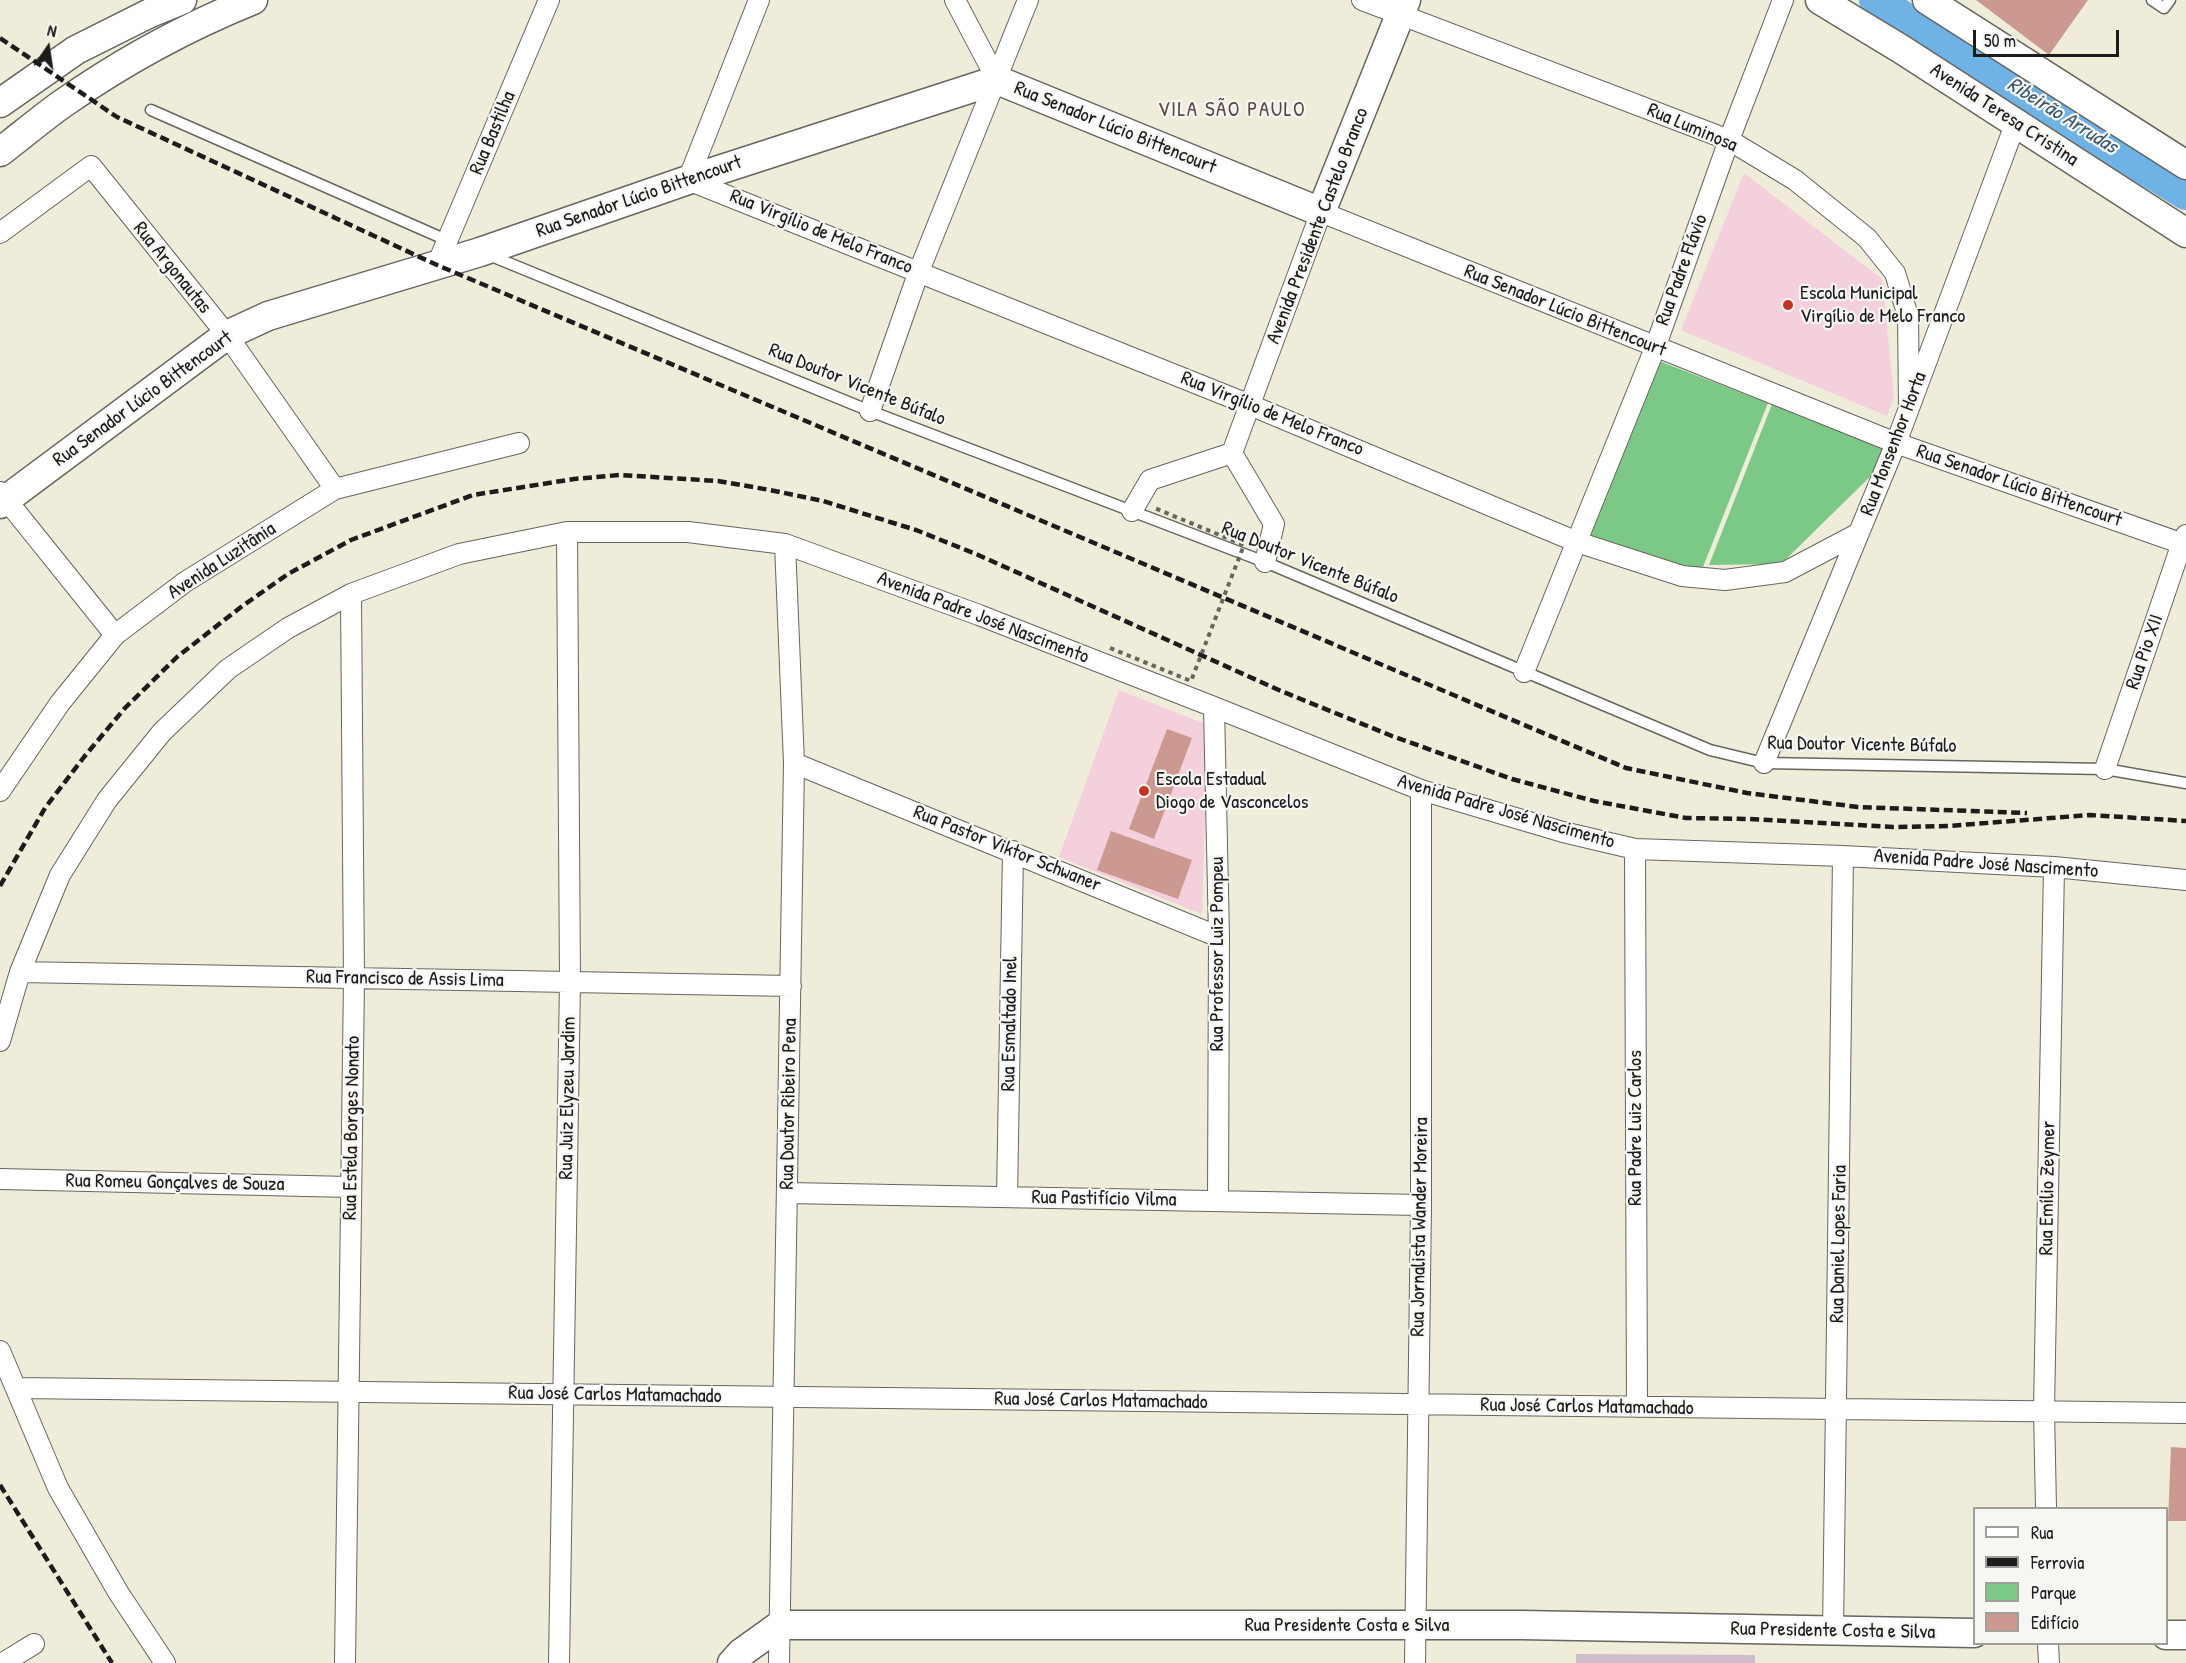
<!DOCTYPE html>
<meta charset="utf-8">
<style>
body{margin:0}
#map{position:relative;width:2186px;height:1663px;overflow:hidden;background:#f0ecda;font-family:"Patrick Hand",sans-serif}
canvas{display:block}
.legend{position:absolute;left:1973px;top:1507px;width:195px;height:138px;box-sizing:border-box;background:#f6f6f2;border:2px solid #9f9f9c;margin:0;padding:8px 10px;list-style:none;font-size:18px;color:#1c1c1c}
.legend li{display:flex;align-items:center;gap:12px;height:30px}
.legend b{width:30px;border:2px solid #9f9f9c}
.north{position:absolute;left:18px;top:18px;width:60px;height:60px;-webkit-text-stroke:4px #f6f6f2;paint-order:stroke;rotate:13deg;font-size:16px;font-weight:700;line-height:24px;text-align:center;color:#1c1c1c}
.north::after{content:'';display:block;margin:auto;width:21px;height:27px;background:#1c1c1c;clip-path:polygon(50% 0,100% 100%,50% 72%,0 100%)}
.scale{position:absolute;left:1973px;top:30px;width:146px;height:27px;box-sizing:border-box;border:3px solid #1c1c1c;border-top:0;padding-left:8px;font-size:18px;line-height:21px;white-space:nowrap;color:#1c1c1c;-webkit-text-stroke:4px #f6f6f2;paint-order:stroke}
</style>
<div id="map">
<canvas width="2186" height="1663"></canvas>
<ul class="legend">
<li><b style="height:8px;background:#fff"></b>Rua</li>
<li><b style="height:8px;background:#1c1c1c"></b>Ferrovia</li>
<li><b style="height:16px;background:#7cc987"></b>Parque</li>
<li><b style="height:16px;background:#cc9991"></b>Edifício</li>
</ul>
<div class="north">N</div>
<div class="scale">50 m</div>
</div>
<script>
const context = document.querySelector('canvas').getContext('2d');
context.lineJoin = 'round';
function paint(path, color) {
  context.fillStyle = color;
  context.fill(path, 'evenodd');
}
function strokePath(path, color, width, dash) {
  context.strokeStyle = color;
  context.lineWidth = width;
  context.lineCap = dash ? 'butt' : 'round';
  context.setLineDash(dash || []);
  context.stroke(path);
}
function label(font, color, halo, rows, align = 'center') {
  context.font = font + ' "Patrick Hand",sans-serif';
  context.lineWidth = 4.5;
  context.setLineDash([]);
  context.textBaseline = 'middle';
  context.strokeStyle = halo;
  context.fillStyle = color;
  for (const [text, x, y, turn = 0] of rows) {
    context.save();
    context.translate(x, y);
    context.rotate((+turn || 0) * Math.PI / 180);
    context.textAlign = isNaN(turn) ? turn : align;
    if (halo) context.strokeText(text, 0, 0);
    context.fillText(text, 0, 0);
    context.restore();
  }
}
paint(new Path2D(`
 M1744,173L1882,279L1894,396L1887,416L1681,330Z
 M1119,690L1208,725L1202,914L1059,857Z`), '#f4cfdc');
paint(new Path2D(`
 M1576,1654L1755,1655V1663H1576Z`), '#d0bdcc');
paint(new Path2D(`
 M1659,361L1768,403L1703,567L1688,569L1586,537Z
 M1772,404L1886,445L1880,467L1781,564L1709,565Z`), '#7cc987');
strokePath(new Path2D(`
 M1876,0L1925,33L2186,193`), '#6fb2e5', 34);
paint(new Path2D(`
 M1976,0H2088L2049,55Z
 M1167,729L1192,738L1154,839L1129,829Z
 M1111,831L1192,860L1178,899L1097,870Z
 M2171,1447L2186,1448V1521H2168Z`), '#cc9991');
const lane = new Path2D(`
 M2152,0L2164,8L2170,0
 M151,110L451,242
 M489,255L870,411L1265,562L1710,750L1764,763L2105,769L2186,783`);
const street = new Path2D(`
 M759,0L688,180L1250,405L1577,542L1682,576L1725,580L1785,572L1859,533
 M955,0L997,80
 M1362,0L1729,140L1795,180L1867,238L1895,273L1908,316L1909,408
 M0,233L91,166L227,335L335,489
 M437,265L549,0
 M870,411L919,271L1028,0
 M1232,453L1321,212L1896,443L2186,545
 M1232,453L1274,524L1265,562
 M0,492L115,635
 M1132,511L1150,480L1232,453
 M1524,672L1655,348L1729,140L1783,0
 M1214,707L1219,937L1218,1201
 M794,763L1219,937
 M1764,763L1896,443L2016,122
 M2105,769L2182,543L2186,535
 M0,791L60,703L115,635L185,582L335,489L519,443
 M1635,849L1637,1407
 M20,972C277,978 534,980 791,986
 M0,1041L20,972L60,875L107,800L162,732L228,669L288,628L351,594L459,554L567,532H688L785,544L979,615L1214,707L1421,790L1563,832L1635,849L1843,856L2054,867L2186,880
 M0,1179L350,1187
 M788,1193L1421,1205
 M1007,1197L1013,851
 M0,1351L58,1488L118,1592L165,1663
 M16,1388L2186,1413
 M2046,1508L2044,1410L2054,867
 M1833,1632L1843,856
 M2048,1644L2049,1663
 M3,1663L34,1644
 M345,1663L354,979L351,594
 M559,1663L570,981L567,532
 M779,1663L794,763L785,544
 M1415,1663L1421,1205V790`);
const secondary = new Path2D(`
 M1820,0L1901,49L2186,233
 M1927,0L2186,165
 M0,103L76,50L150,13L182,0
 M0,152C21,136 41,119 62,104C122,62 186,27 253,0
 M0,504L227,335L268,316L480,252L688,180L997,80L1321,212L1406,0
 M2166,1635H2186
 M732,1663L741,1653L780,1625H1520L1974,1633`);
strokePath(lane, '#66655e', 13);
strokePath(street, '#66655e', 22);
strokePath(secondary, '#66655e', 31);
strokePath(lane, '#fff', 10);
strokePath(street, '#fff', 20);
strokePath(secondary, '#fff', 28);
strokePath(new Path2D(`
 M0,38L117,117L437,265L1626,768L1747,793L1858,807L2027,813
 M0,886L45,808L84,757L125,708L177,657L241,607L288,574L351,540L473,495L574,479L620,475L718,481L770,490L823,501L916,530L976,554L1281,691L1392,736L1512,779L1594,801L1686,818L1749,819L1893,827L1948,826L2090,815L2186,821
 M0,1485L112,1663`), '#1c1c1c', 4.5, [9, 4.5]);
strokePath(new Path2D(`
 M1110,648L1191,681L1244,545L1152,507`), '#66655e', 4, [4.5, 4.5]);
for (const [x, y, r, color] of [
 [1788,305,6,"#c8321e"],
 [1144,791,6,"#c8321e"]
]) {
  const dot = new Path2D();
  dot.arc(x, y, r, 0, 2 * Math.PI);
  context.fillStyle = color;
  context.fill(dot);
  strokePath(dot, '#f6f6f2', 2);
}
label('20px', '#1c1c1c', '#f6f6f2', [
 ["Avenida Teresa Cristina",2004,115,33],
 ["Rua Senador Lúcio Bittencourt",1115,128,22],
 ["Rua Luminosa",1692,128,23],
 ["Rua Bastilha",493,133,-67],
 ["Rua Senador Lúcio Bittencourt",639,197,-19],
 ["Avenida Presidente Castelo Branco",1318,226,-69],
 ["Rua Virgílio de Melo Franco",821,232,22],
 ["Rua Argonautas",172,268,51],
 ["Rua Padre Flávio",1682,270,-70],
 ["Rua Senador Lúcio Bittencourt",1565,311,22],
 ["Rua Doutor Vicente Búfalo",857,385,22],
 ["Rua Senador Lúcio Bittencourt",143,399,-36],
 ["Rua Virgílio de Melo Franco",1272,414,22],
 ["Rua Monsenhor Horta",1894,444,-69],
 ["Rua Senador Lúcio Bittencourt",2019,486,19],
 ["Avenida Luzitânia",222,561,-33],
 ["Rua Doutor Vicente Búfalo",1310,563,22],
 ["Avenida Padre José Nascimento",983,618,21],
 ["Rua Pio XII",2145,652,-71],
 ["Rua Doutor Vicente Búfalo",1862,745,1],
 ["Avenida Padre José Nascimento",1506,812,16],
 ["Rua Pastor Viktor Schwaner",1007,849,22],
 ["Avenida Padre José Nascimento",1986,864,4],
 ["Rua Professor Luiz Pompeu",1218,954,-90],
 ["Rua Francisco de Assis Lima",405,979,1],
 ["Rua Esmaltado Inel",1010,1024,-89],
 ["Rua Juiz Elyzeu Jardim",568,1098,-89],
 ["Rua Doutor Ribeiro Pena",789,1104,-89],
 ["Rua Estela Borges Nonato",352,1128,-89],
 ["Rua Padre Luiz Carlos",1636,1128,-90],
 ["Rua Romeu Gonçalves de Souza",175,1183,1],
 ["Rua Emílio Zeymer",2048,1188,-89],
 ["Rua Pastifício Vilma",1104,1199,1],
 ["Rua Jornalista Wander Moreira",1420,1227,-89],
 ["Rua Daniel Lopes Faria",1839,1244,-89],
 ["Rua José Carlos Matamachado",615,1395,1],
 ["Rua José Carlos Matamachado",1101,1401,1],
 ["Rua José Carlos Matamachado",1587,1407,1],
 ["Rua Presidente Costa e Silva",1347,1626],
 ["Rua Presidente Costa e Silva",1833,1631,1]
]);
label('20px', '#1c1c1c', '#f6f6f2', [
 ["Escola Municipal",1800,294],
 ["Virgílio de Melo Franco",1800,317],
 ["Escola Estadual",1156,780],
 ["Diogo de Vasconcelos",1156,803]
], 'left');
context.letterSpacing = '1.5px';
label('21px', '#5a4845', '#f6f6f2', [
 ["VILA SÃO PAULO",1232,110]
]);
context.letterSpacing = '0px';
label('italic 21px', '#3d586c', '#f6f6f2', [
 ["Ribeirão Arrudas",2062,116,32]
]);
</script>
